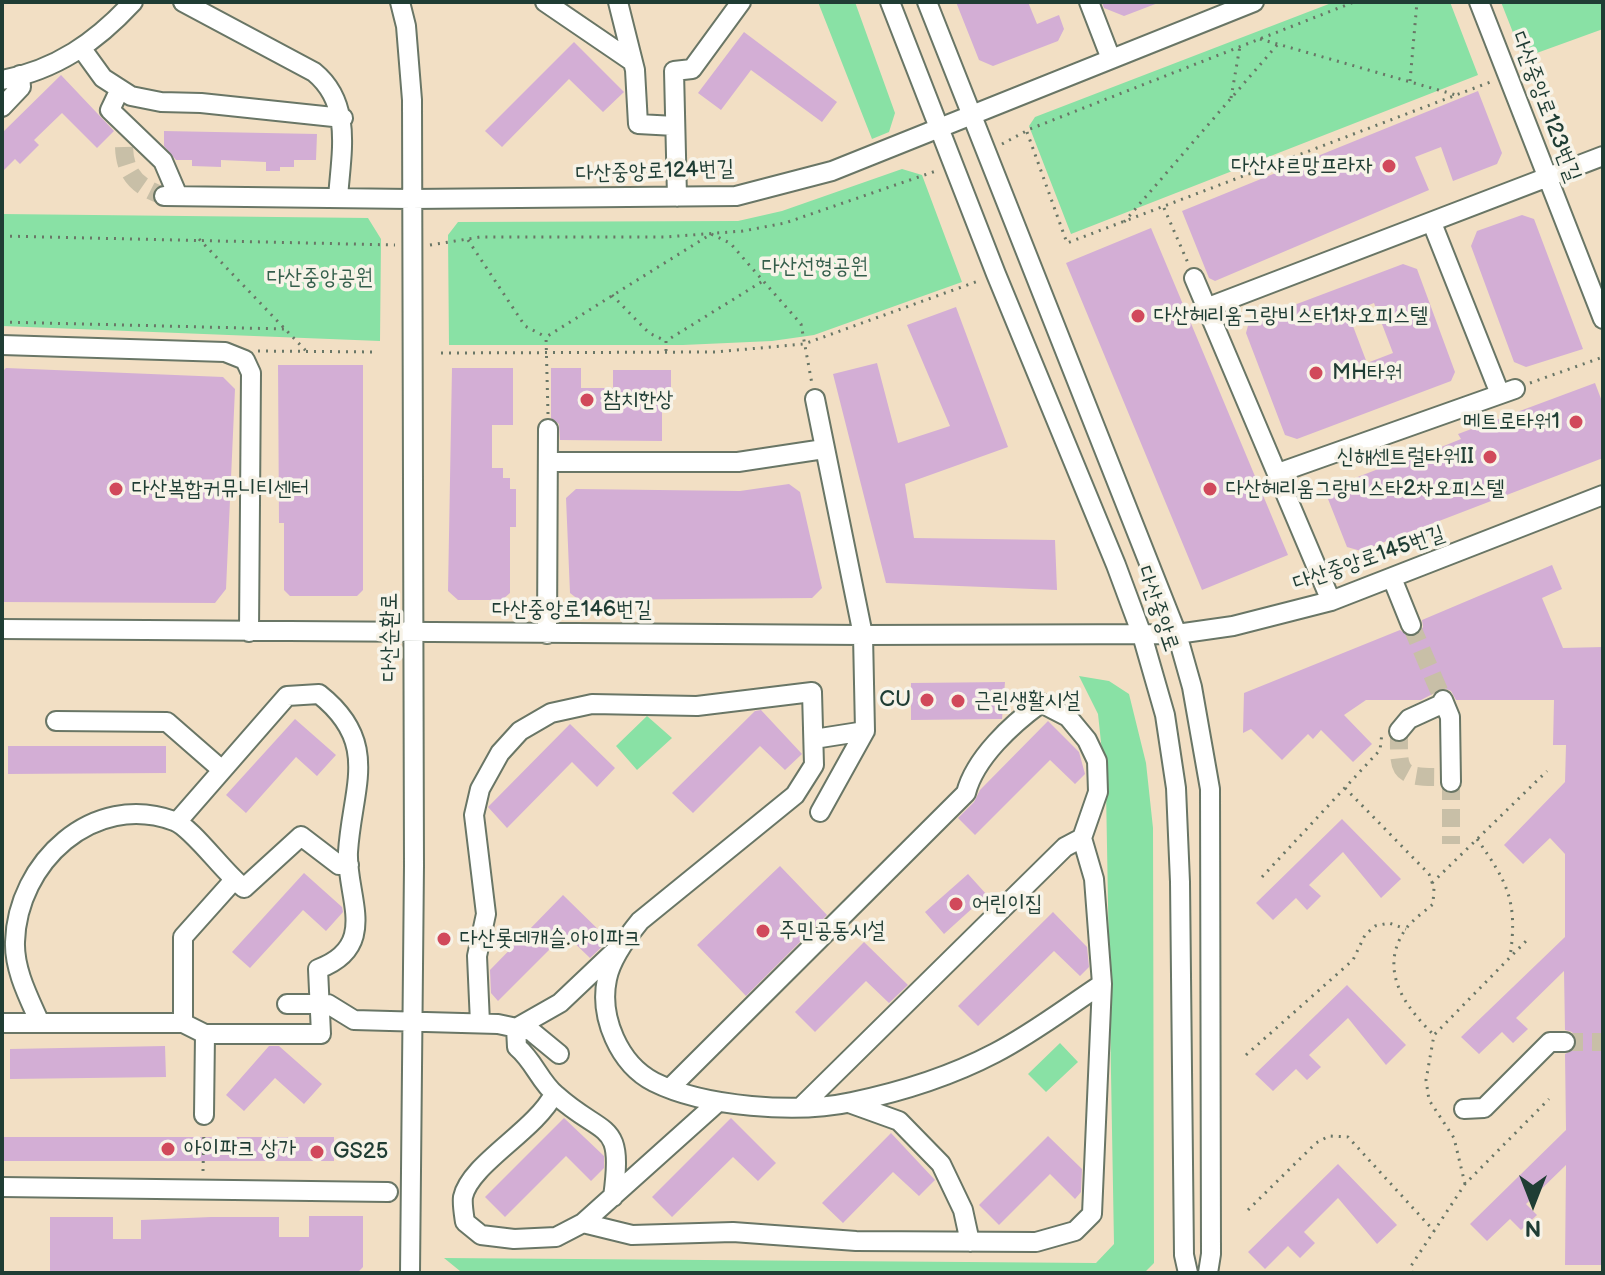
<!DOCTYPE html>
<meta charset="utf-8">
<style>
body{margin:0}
#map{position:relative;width:1605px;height:1275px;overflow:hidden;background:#f2dfc4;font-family:"Balsamiq Sans",sans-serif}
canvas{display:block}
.frame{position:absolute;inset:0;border:4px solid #1f3d34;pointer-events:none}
.north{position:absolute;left:1493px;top:1163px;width:80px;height:80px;-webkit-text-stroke:6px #f7f3e8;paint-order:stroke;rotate:180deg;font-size:22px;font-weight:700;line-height:32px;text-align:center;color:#1f3d34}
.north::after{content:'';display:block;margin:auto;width:28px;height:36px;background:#1f3d34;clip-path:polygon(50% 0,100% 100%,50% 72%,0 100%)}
</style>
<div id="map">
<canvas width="1605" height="1275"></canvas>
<div class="frame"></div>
<div class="north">N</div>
</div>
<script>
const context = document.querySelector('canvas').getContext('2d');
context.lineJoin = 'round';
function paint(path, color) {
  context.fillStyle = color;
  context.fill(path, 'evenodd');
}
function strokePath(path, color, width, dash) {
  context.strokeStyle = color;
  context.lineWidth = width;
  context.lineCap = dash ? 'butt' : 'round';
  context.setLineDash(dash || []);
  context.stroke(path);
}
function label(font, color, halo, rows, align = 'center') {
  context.font = font + ' "Balsamiq Sans","Poor Story",sans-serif';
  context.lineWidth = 7;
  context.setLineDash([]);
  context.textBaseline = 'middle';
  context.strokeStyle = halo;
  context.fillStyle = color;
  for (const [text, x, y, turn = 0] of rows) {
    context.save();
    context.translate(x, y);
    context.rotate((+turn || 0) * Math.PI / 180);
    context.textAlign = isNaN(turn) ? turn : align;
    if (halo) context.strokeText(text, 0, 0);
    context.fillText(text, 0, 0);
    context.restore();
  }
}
paint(new Path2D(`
 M818,2H855L895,113L889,132L872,139Z
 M1334,2H1450L1478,75L1071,234L1029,126L1035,117Z
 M1501,2H1601L1603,29L1523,58Z
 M902,169L922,175L962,282L814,335L772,341L683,345H449L448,235L458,222L738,221L782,211Z
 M2,214L368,218L381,239L380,341L2,326Z
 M1079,676L1109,681L1129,694L1146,763L1153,828L1154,1263L1144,1273L460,1271L444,1258L1096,1263L1114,1244L1106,789L1098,714Z
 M647,716L672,738L637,770L616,746Z
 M1060,1043L1078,1062L1046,1092L1028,1074Z`), '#89e1a5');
paint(new Path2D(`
 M956,2H1028L1037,24L1059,15L1064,29L1058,41L993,66L979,60Z
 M1102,2H1158V3L1124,16L1104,8Z
 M744,32L837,102L822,122L751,70L721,110L698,93Z
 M574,42L624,92L603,112L569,79L502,147L485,131Z
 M61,75L114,131L97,148L62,113L34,140L39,145L20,164L15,159L2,172V133Z
 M1478,91L1502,153L1497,164L1453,181L1441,147L1415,157L1429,190L1215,281L1209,278L1182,211Z
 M164,131L317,134L316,160H294V167H280V171H266V162L221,160V167L192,166V160H176L164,146Z
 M1522,215L1534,219L1583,349L1526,367L1514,362L1471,246L1477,231Z
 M1151,228L1288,555L1202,590L1066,263Z
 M1403,264L1417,269L1455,372L1451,381L1297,439L1285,435L1246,333L1249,322ZM1374,303L1393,353L1367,363L1348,313Z
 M956,307L1008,447L905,484L914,538L1055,540L1057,590L886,583L833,374L877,363L898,443L950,426L907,325Z
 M278,365H363V590L357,596H290L284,590V523H279Z
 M6,368L223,377L235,389L226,589L215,603L2,602V372Z
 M452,368H513V425H492V468H503V478H510V489H516V527H510V593L502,600H458L448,591Z
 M551,368H581V388H613V370H671V398H662V441L560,440L559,424L551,418Z
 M1595,383L1603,404V458L1361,551L1347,547L1328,499L1332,487L1386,466L1387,469L1461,439L1458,434Z
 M789,484L800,492L822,588L812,598L579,600L570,593L566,498L576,489L740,491Z
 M1552,565L1562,589L1542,598L1563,648L1603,647V1265H1565L1566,1165L1526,1204L1537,1215L1521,1230L1510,1219L1487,1241L1470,1224L1566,1130L1565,1054L1575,1049L1577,1041L1572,1032L1565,1030L1564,971L1516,1018L1528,1029L1513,1043L1502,1032L1479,1054L1461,1037L1565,937V854L1550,838L1523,864L1504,845L1565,782L1566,745H1553L1554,700H1456L1451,691L1444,688L1421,700H1366L1344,715L1372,744L1353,762L1321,730L1313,739L1308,734L1282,760L1251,729L1243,733L1244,693L1400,630L1409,637L1416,636L1423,627L1422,620Z
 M1005,682L1002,719L911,720V683Z
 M761,710L802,754L785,770L760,746L693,813L672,793L755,711Z
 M295,719L336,755L317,776L296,757L246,813L226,795Z
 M1048,721L1079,752L1085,774L1075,784L1050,760L975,835L958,818L974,802L980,790Z
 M570,724L615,768L597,787L572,762L507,828L488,807Z
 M8,746H166V773L8,774Z
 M1342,819L1401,879L1381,898L1343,852L1309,885L1321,896L1307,910L1296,898L1273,920L1256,903Z
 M780,866L827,915L746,996L697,945Z
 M304,873L342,907L343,912L326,931L303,910L250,968L232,952Z
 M968,874L987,895L944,934L925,912Z
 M563,895L609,940L590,958L565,934L498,1001L491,993L490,970Z
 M1053,912L1087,947L1089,967L1080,976L1054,951L978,1026L958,1006Z
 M864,942L908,985L889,1003L866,981L815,1032L795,1012Z
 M1347,985L1406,1045L1386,1065L1348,1018L1309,1055L1321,1067L1307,1080L1296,1069L1273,1091L1255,1074Z
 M165,1046L166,1077L10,1079V1049Z
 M269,1046H279L322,1084L304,1104L275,1078L244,1111L226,1095Z
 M564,1118L604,1156V1168L591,1181L566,1156L505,1217L485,1197Z
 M731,1118L776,1163L758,1181L733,1157L672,1217L652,1197Z
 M891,1133L935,1180L919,1196L893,1172L843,1223L822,1203Z
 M1048,1136L1082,1169L1081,1192L1075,1199L1050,1174L999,1225L979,1205Z
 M2,1137H334V1161H2Z
 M1338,1164L1397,1225L1377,1244L1338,1198L1304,1232L1315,1243L1300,1258L1288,1246L1265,1269L1248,1252Z
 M309,1216H363V1267L357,1273H50V1217H113V1239H141V1220L211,1217H279V1237H309Z`), '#d3aed5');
strokePath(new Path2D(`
 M124,147C125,175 138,187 164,196
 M1411,625L1443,700
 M1399,731C1399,770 1396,777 1437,777
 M1451,782V844
 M1565,1042H1603`), '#c8bfa7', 18, [18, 9]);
const minor = new Path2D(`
 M183,2L314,72C353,104 341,153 338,198
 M400,2L406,26L412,100L414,865L410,1273
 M545,2L633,62
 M618,2L635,70L638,124L675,126
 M890,2L996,274L1116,565L1142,635L1165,715L1176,788L1180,882L1184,1255L1188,1273
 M927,2L1177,634L1192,687L1210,789L1211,1254L1208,1273
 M1089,2L1111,59
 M1479,2L1603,319
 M82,49L103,78L131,96L161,102L201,103L343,118
 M2,80C56,70 96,42 133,2
 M120,89L110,110L163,161L178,196
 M2,107L21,87L20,75
 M164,196L411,199L736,196L832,171L1254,2
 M677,197L674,71L692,69L741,2
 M1432,223L1500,394
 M1194,278L1331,601
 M1206,308L1603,156
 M2,345L225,352L245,360L251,373L249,632
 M815,399L863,635L865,731L820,812
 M548,462H738L824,449
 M1278,473L1515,389
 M1392,578L1411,625
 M2,629L863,635L1177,634L1233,626L1331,601L1603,495
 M547,634L548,429
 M1443,700L1450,717L1451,782
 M56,721L167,722L222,770
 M1399,731L1409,719L1444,703
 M814,739L865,731
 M177,822L287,696L319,694C381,743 352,787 348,852C346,897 380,946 318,969L321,1034H205
 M287,1004H328L354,1020L498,1024L531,1031L559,1054
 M2,1023H183
 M40,1023C29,998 14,970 15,942C17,863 93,791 174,821C192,827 224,873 244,888L301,836L339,865H349
 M480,1023L477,956L486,914L474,815L480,789L500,753L520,731L551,713L592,704L697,706L812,692L814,765L795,795L640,921C627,937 611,958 607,979C599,1017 619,1064 654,1082C704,1107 797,1114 852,1102C900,1092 951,1076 995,1053C1032,1034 1067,1007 1102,984
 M554,1094C535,1131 470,1164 463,1197C462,1204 464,1215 465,1222L481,1235L514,1239L556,1237L583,1223L632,1235L733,1232L856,1241L1036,1242L1075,1231L1092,1214L1102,984L1094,879L1082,838L1098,792L1097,761L1087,740L1068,717L1041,703C1012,724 975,758 966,793L671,1087
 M849,1103L899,1121L941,1164L963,1210L970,1242
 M803,1105L1065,847L1082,838
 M1464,1109L1484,1108L1550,1042H1565
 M204,1115L205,1034L183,1023V937L234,880
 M2,1187L388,1192
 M613,1197C624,1118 605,1139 556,1095C540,1082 534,1061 517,1047L516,1028L560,1003L617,949
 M583,1223L718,1102`);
strokePath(minor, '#697666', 22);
strokePath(new Path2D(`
 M1260,39L1456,95
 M1410,81L1417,2
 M1231,98L1240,46
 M1027,132L1067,243L1493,81
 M1002,144L1030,129L1354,2
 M1164,208L1188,263
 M1124,222L1278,44
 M2,236L395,245
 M199,239L307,352
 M468,240L525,326L546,337
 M430,245L480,237H666L743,231L785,223L936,171
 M612,295L649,333L666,341
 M2,322L285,329
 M258,351L378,352
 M666,351V341L763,281
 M441,353L715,352L804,344L981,280
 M1530,383L1603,357
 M548,414L546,337L711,234L730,243L801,324L812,384
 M1345,788L1429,874L1434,888L1433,904C1424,912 1412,920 1405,930C1378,970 1405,1007 1434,1035
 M1477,839C1508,883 1518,902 1510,957
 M1262,877L1380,750L1382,733
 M1432,883L1547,771
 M1246,1055L1353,960L1365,935L1375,926L1389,923L1406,929
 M203,1171L204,1131
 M1465,1184L1454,1138L1429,1100L1426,1080L1434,1035L1529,938
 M1248,1210L1316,1143L1329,1136L1348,1137L1434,1231
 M1412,1273L1411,1266L1465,1184L1549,1099`), '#697666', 3, [2, 6]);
strokePath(minor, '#fff', 18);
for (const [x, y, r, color] of [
 [1389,166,8,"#d1495b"],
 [1138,316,8,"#d1495b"],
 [1316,373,8,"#d1495b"],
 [587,400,8,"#d1495b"],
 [1576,422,8,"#d1495b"],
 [1490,457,8,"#d1495b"],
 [116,489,8,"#d1495b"],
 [1210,489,8,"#d1495b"],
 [927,700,8,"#d1495b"],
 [958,701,8,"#d1495b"],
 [956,904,8,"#d1495b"],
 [763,931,8,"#d1495b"],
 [444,939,8,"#d1495b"],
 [168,1149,8,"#d1495b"],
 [317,1152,8,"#d1495b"]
]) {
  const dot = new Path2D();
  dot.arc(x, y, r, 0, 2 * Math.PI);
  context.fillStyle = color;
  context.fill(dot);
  strokePath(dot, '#f7f3e8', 3);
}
label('22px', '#1f3d34', '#f7f3e8', [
 ["다산중앙로123번길",1545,107,69],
 ["다산중앙로124번길",655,172,-2],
 ["다산중앙로145번길",1369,559,-19],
 ["다산중앙로",1157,609,71],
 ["다산중앙로146번길",572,610],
 ["다산순환로",390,637,-90]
]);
label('22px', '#1f3d34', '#f7f3e8', [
 ["다산샤르망프라자",1373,166,"right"],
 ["다산헤리움그랑비스타1차오피스텔",1154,316],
 ["MH타워",1332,373],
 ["참치한상",603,400],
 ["메트로타워1",1560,422,"right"],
 ["신해센트럴타워II",1474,457,"right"],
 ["다산복합커뮤니티센터",132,489],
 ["다산헤리움그랑비스타2차오피스텔",1226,489],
 ["CU",911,700,"right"],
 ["근린생활시설",974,701],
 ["어린이집",972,904],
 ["주민공동시설",779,931],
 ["다산롯데캐슬.아이파크",460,939],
 ["아이파크 상가",184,1149],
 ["GS25",333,1152]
], 'left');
label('22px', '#345e4b', '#f7f3e8', [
 ["다산선형공원",815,267],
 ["다산중앙공원",320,278]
]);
</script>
